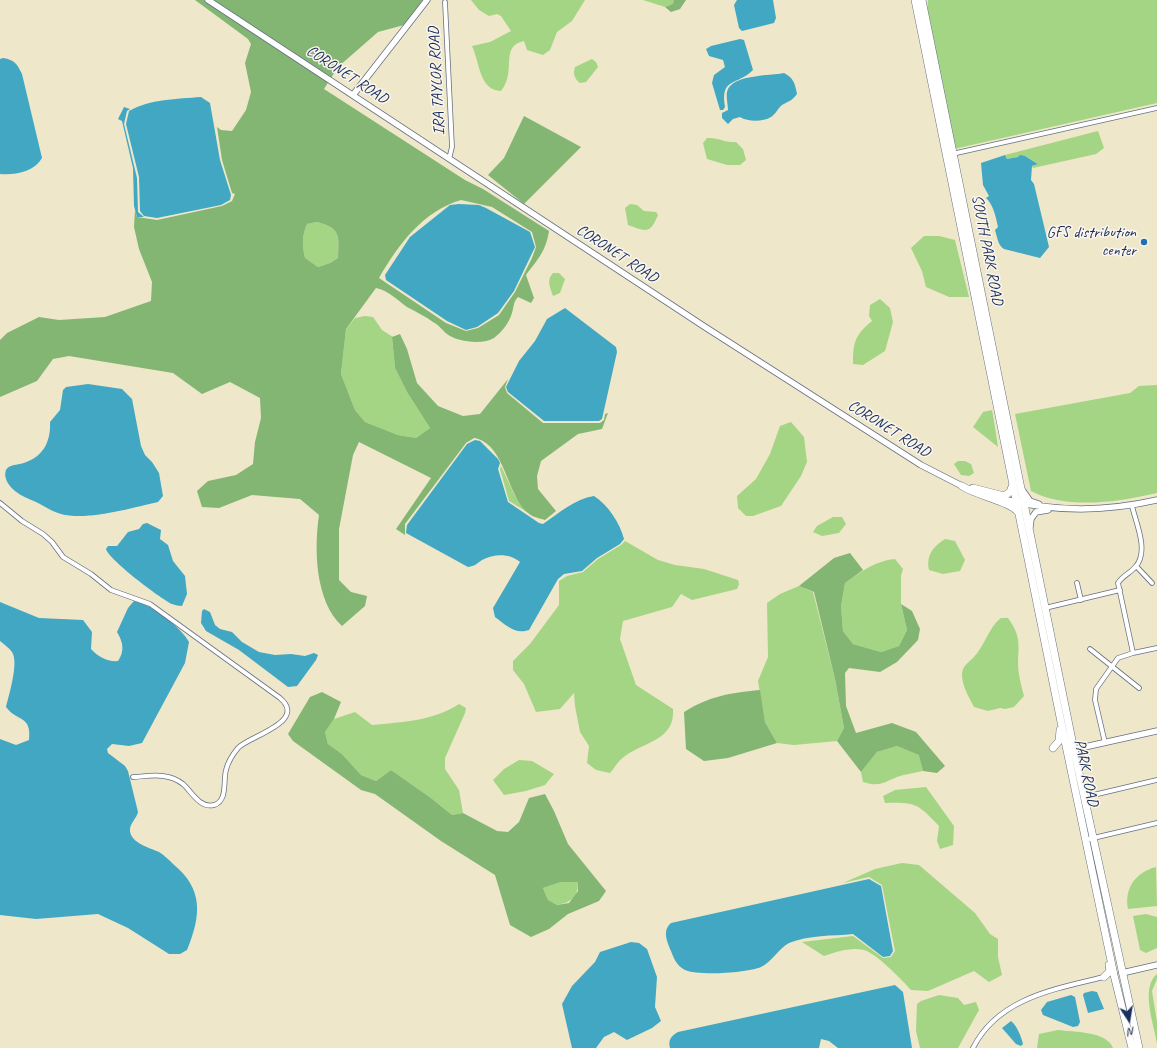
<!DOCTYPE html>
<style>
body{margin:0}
#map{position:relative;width:1157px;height:1048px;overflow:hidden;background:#eee7ca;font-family:Caveat,sans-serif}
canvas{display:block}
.north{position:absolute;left:1109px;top:1000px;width:40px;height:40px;-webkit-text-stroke:3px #fbf7ec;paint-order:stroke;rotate:168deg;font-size:11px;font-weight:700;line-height:16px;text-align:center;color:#1b2f5e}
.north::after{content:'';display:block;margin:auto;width:14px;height:18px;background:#1b2f5e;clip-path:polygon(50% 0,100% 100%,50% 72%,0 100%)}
</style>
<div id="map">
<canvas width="1157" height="1048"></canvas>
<div class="north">N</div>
</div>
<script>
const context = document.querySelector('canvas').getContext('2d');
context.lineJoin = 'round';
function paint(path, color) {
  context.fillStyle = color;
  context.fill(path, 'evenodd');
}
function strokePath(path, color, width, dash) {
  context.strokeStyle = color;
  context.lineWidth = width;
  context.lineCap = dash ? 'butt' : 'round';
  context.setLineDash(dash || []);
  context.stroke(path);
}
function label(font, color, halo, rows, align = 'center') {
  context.font = font + ' Caveat,sans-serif';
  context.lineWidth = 3;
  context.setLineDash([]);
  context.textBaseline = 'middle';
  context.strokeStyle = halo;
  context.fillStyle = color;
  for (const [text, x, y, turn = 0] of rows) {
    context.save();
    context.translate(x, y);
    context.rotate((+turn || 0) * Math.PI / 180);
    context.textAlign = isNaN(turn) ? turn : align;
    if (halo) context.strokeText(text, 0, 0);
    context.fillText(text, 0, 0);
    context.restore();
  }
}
paint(new Path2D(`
 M471,0H585L572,21L557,32L550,50L543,55L527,50L524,41C499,46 517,72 501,91C479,90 480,63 472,46L490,42L511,31L501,16L497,14L489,16L479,10Z
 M643,0H674V4L665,7Z
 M928,0H1157V103L954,149L927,15Z
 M592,59L596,62L598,67L586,82L580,83C574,78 573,74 575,67Z
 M1098,131L1104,148L1096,154L1033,168L1032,166L1038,164L1037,163L1025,156L1007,159L1005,155Z
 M707,138C717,137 726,143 736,142L743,149L746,160L740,165H727L707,159L703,143Z
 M630,204L637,205L644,211L656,212L658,215C650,235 645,231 628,225L625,208Z
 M317,222C341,228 339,236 338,258L330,263L318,267L305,258C302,245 302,236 307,224Z
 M924,236H939L955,240L969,297H949L926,287L922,271L911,248Z
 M553,273H559L565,279L560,293L553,296C550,287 546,280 553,273Z
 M880,299L890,308L893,322L885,351L863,365L853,364C853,342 855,335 872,321L869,316L870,305Z
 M365,316L373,317L382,330L393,337L392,338L395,368L407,392L430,428L416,438L398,435L365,422L355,410L341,374L346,329L355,318Z
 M1157,385V493C1118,502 1067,510 1031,491L1015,414L1130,393L1139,386Z
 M992,410L993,415L998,447L973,427L983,412Z
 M791,422L804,437L807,462L801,476L781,506L753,516H746L738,508L737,496L756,479L770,454L780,426Z
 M958,461H965L971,464L974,473L969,476L961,475L954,464Z
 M501,466L515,496L527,512L509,501L500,469Z
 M833,517H842L846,524L839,533L822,536L813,532L817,526Z
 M945,539L955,541L965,560L960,571L943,574L929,570C926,555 933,547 945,539Z
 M625,541L658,560L675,565L704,569L738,580L739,584L737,589L692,600L681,594L672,607L623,621L620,639L636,685L673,709C675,740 646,741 625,756C619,760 615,767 610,773L596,770L587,763L589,746L580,732L575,706L574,693L560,709L536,712L524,684L513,670V661L530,644L559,605V581L567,576L583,572L598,559L621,545Z
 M895,559L903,569L901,576V604L907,630L899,646L881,652L853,644L843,631L841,606L845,583C862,571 875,561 895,559Z
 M799,586L813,592L835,679L844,728L837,741L794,745L777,743L765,722L758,681L768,657L767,603L780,594Z
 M1001,618H1008C1020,635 1019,642 1018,662C1018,673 1021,685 1024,696L1014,707L1005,709L1000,708L988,711L974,707C969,697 962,686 962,675C962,666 968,663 973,658C985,646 988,628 1001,618Z
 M459,704L466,708L465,713L445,758V769L459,790L463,813L452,815L431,798L391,770L376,781L361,775L342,754L328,744L325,732L334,719L355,712L372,725C403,722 433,721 459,704Z
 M897,746L920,755L923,771C915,773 905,774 897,777C883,783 879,787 863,782L861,772L877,752Z
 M519,760L532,761L554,774L545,785L526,791L504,795L493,780L504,769Z
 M926,787L954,826L953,845L940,849L937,841L939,826C918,804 916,802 885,803L883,796L895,790Z
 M902,863L919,865L975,913L990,934L998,939V957L1002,975L989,982L974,971L928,991L911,990C902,980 876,953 864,950C850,947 837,952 824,956L802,942L853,936L883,958L891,957L895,951L882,885L869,877L843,883L875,869Z
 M1156,867L1157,906L1128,909C1124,888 1136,872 1156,867Z
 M561,882H578C578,898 571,902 557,905L548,900L543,888Z
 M1146,914L1157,917V948L1146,953L1140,950L1133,916Z
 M1157,974V979L1152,991L1157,1022V1044C1154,1024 1140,988 1157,974Z
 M939,995L958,998L964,1005L976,1002L979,1010L958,1048H920L916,1031L917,1004L921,1001Z
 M1058,1030C1073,1032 1107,1031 1113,1048H1037L1039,1034Z`), '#a4d584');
paint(new Path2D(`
 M195,0H204L329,81L324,89L465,180L483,189L549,231C546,251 538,259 526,275L534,298L531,303L518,297C513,302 514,307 512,313C509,323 502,332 494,338C483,345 457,342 447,334C442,330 439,325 433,322C425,316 416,312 407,307C396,299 389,291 376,288L346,329L341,374L355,410L365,422L398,435L416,438L430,428L407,392L395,368L392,337L400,334L407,349L417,383L438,406L463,416L480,414L508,379L505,387L507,393L543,423H600L604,420L605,414L608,413L602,429L578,434L541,461L537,476L538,489L556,511L545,520C539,518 532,517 528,513C506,494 505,443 474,438L466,443L405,524V535L396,529L431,478L359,442L353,455L339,529V580L351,592L367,596L365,606L342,626C315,601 314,549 319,515L300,499L252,495L219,508L202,507L197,491L208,481L236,475L253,464L255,442L261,418L260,398L230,382L202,394L173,373L69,356L53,359L37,381L0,397V340L7,333L39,317L59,320L105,317L151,301L152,282L139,249L134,227L135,210L137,217L157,220L222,206L232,201L235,194L232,193L222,160L217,127L221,130L232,131L246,110L251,92L245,63L251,44L248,39ZM461,200L492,207L532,232L536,247L532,258L515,292L499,315L478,328L466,331L446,323L379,278C398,245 423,211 461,200ZM317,222C341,228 339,236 338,258L330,263L318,267L305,258C302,245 302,236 307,224Z
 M211,0H424L404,25L378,32L338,67L331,78Z
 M674,0H686L680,9L671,12L665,7L673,4Z
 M524,116L581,147L524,204L488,175L504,158Z
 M850,553L863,570L845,583L841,606L843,631L853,644L881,652L899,646L907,630L901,604L912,611L920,629L918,640L897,662L880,672L849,668L845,673L846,706L856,733L892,723L916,732L945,766L937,773L923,771L919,755L897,746L877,752L861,772L837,741L844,728L835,679L814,592L799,586L834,558Z
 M760,690L765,722L777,743L728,758L704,761L686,749L684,712C710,696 729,693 760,690Z
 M322,692L341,702L334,719L325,732L328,744L342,754L361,775L376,781L391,770L431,798L452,815L463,813L497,831L508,832L519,822L529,798L545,794L554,811L568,844L606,891L599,901L568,914L549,929L531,937L510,925L495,875L441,841L375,794L361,790L293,741L288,734L310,697ZM561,882H578V891L569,903L557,905L548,900L543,888Z`), '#83b672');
paint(new Path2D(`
 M737,0H773L776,18L774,23L742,31L739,28L734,5Z
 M740,39L744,40L753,70C737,86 720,77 725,107L723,110H720L712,83L714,75L725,67L723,60L709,56L706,49L711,46Z
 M3,58C15,60 17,64 22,74L42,158C34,172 16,175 0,174V59Z
 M784,73C794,78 795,84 797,94C792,101 789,101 782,105C778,108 776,114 771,117C763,122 748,122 740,117L733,119L728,124L722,118V113L728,110C728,105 726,97 727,92C731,74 771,76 784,73Z
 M201,97L210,103L220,160L231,195L230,200L221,205L157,218L144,216L140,211L139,177L126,124L129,111C150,99 177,99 201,97Z
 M124,107L130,109L127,111L124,124L137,178L138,212L144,217H137L134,206L133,168L122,121L118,119Z
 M1005,155L1007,159L1018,157L1020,155L1025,156L1038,164L1032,166L1031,180L1034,184L1049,247L1040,258L1004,249C998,246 997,236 995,230L998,227C996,217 993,204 986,198L989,196L983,185L981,163Z
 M459,204L479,205L486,208L530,232L535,247L514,291L498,313L477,327L466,330L447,321L386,280L385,275L410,237L450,205Z
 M565,308L616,347L617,352L602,419L599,421H544L508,392L506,387L519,361L535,341L547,319Z
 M88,384L122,389L132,399L141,446L145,455L152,462L159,473L163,496L158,502C131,508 88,521 61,514C53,512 44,506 36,502C29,499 21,496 15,491C9,486 3,478 6,470C9,465 15,465 20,464C42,459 51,443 50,422L60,410L63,390L66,387Z
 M475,440L480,441L498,459L500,463L498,469L508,502L539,523L543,524C559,513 575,499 594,496C608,505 620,523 624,539L620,544L597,558L582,571L564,574L558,579L529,630C515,635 506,625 495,617L493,608L520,562C509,553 494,554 482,560C476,564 475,566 468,567L406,533L407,525L467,444Z
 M147,523L161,530L160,539L168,545L173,561L185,576L187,594L182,606C179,606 175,605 172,604C161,599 108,559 106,549L108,546H117L128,532L139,529L143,524Z
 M134,601C150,603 182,628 189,642L185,663L142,743L129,746L112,744L107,749L108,753L125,766L128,771L138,812C137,818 129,824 130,831C131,843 150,848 159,852C164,855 169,860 173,864C204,889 201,916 187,950L180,954H169L128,928L98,914L36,919L0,915V739L16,745L29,740C32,715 17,722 6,707C9,695 19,662 12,652C9,648 4,644 0,641V602L39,618L83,620L92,632L91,649C98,657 108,662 118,661C125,651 123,642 117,632L128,608Z
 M204,609L210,612L215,625L220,629L232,632L242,642L259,652L275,655L291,654L305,656L314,653L318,655L316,660L297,686L288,687L239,650L206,631L201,623L202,611Z
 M869,879L881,886L893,951L890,956L883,957L853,934C833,936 808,935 789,943C779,948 772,962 761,967C747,973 698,976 685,970C677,966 674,959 671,951C667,941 662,931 671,923Z
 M631,942L639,943L647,949L657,977L655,1007L661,1021L652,1028L627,1040L614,1032L604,1037L596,1048H572L562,1004L572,986L595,962L600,952Z
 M895,985L903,992L912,1048H838L829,1041L821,1039L819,1048H670C668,1040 671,1036 678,1032Z
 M1092,991L1097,992L1104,1009L1088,1013L1083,995L1084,993Z
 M1071,995L1075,997L1080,1022L1078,1026L1073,1027L1043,1015L1041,1010L1047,1002Z
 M1011,1021C1017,1026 1021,1036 1023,1044L1021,1046L1016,1044L1002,1028Z`), '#42a7c2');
const minor = new Path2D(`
 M445,2L452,147L449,159
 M952,154L1157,108
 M0,503L22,521L43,534L52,542L63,557L91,574L111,590L150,604L280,698C308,722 249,736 238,748C233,754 228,762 226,770C223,780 228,801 214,805C200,809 191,791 183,784C168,772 150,776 133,777
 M1132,506C1136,523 1149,551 1136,566C1131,573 1123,575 1118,583L1133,653
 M1136,566L1152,583
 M1077,583L1081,600
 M1045,608L1120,590
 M1090,649L1139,688
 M1105,743L1095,700L1096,689L1118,658L1133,653L1157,648
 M1085,797L1157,780
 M1085,840L1157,823
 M973,1048C998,998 1055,989 1104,977`);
const tertiary = new Path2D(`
 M208,0L705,327L921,465L964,487
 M353,95L427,0
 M1023,491L1030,501L1039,504
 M999,498C1051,512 1105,512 1157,500
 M1030,527L1031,519L1036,512L1048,510
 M1071,750L1157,731
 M1122,973L1157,965`);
const primary = new Path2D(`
 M915,0L1061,722L1114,975L1132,1048
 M922,0L1074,750L1139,1048
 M962,486C977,496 1009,501 1017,511
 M973,488L1004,496L1010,492L1013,484
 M1053,748L1059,741L1060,730
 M1104,977L1110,971L1109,965`);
strokePath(minor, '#656f84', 5.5);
strokePath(tertiary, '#656f84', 7);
strokePath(primary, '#656f84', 8);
strokePath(minor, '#fff', 4);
strokePath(tertiary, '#fff', 5.5);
strokePath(primary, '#fff', 7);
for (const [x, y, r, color] of [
 [1144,242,4,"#1f6fb2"]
]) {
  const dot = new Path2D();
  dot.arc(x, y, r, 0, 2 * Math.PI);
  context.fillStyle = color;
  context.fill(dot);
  strokePath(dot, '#fbf7ec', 1.5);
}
label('16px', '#1b2f5e', '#fbf7ec', [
 ["CORONET ROAD",347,75,33],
 ["IRA TAYLOR ROAD",437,81,-93],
 ["SOUTH PARK ROAD",987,250,79],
 ["CORONET ROAD",617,254,33],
 ["CORONET ROAD",889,429,32],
 ["PARK ROAD",1086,773,78]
]);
label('16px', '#1b2f5e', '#fbf7ec', [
 ["GFS distribution",1136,233],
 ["center",1136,251]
], 'right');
</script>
